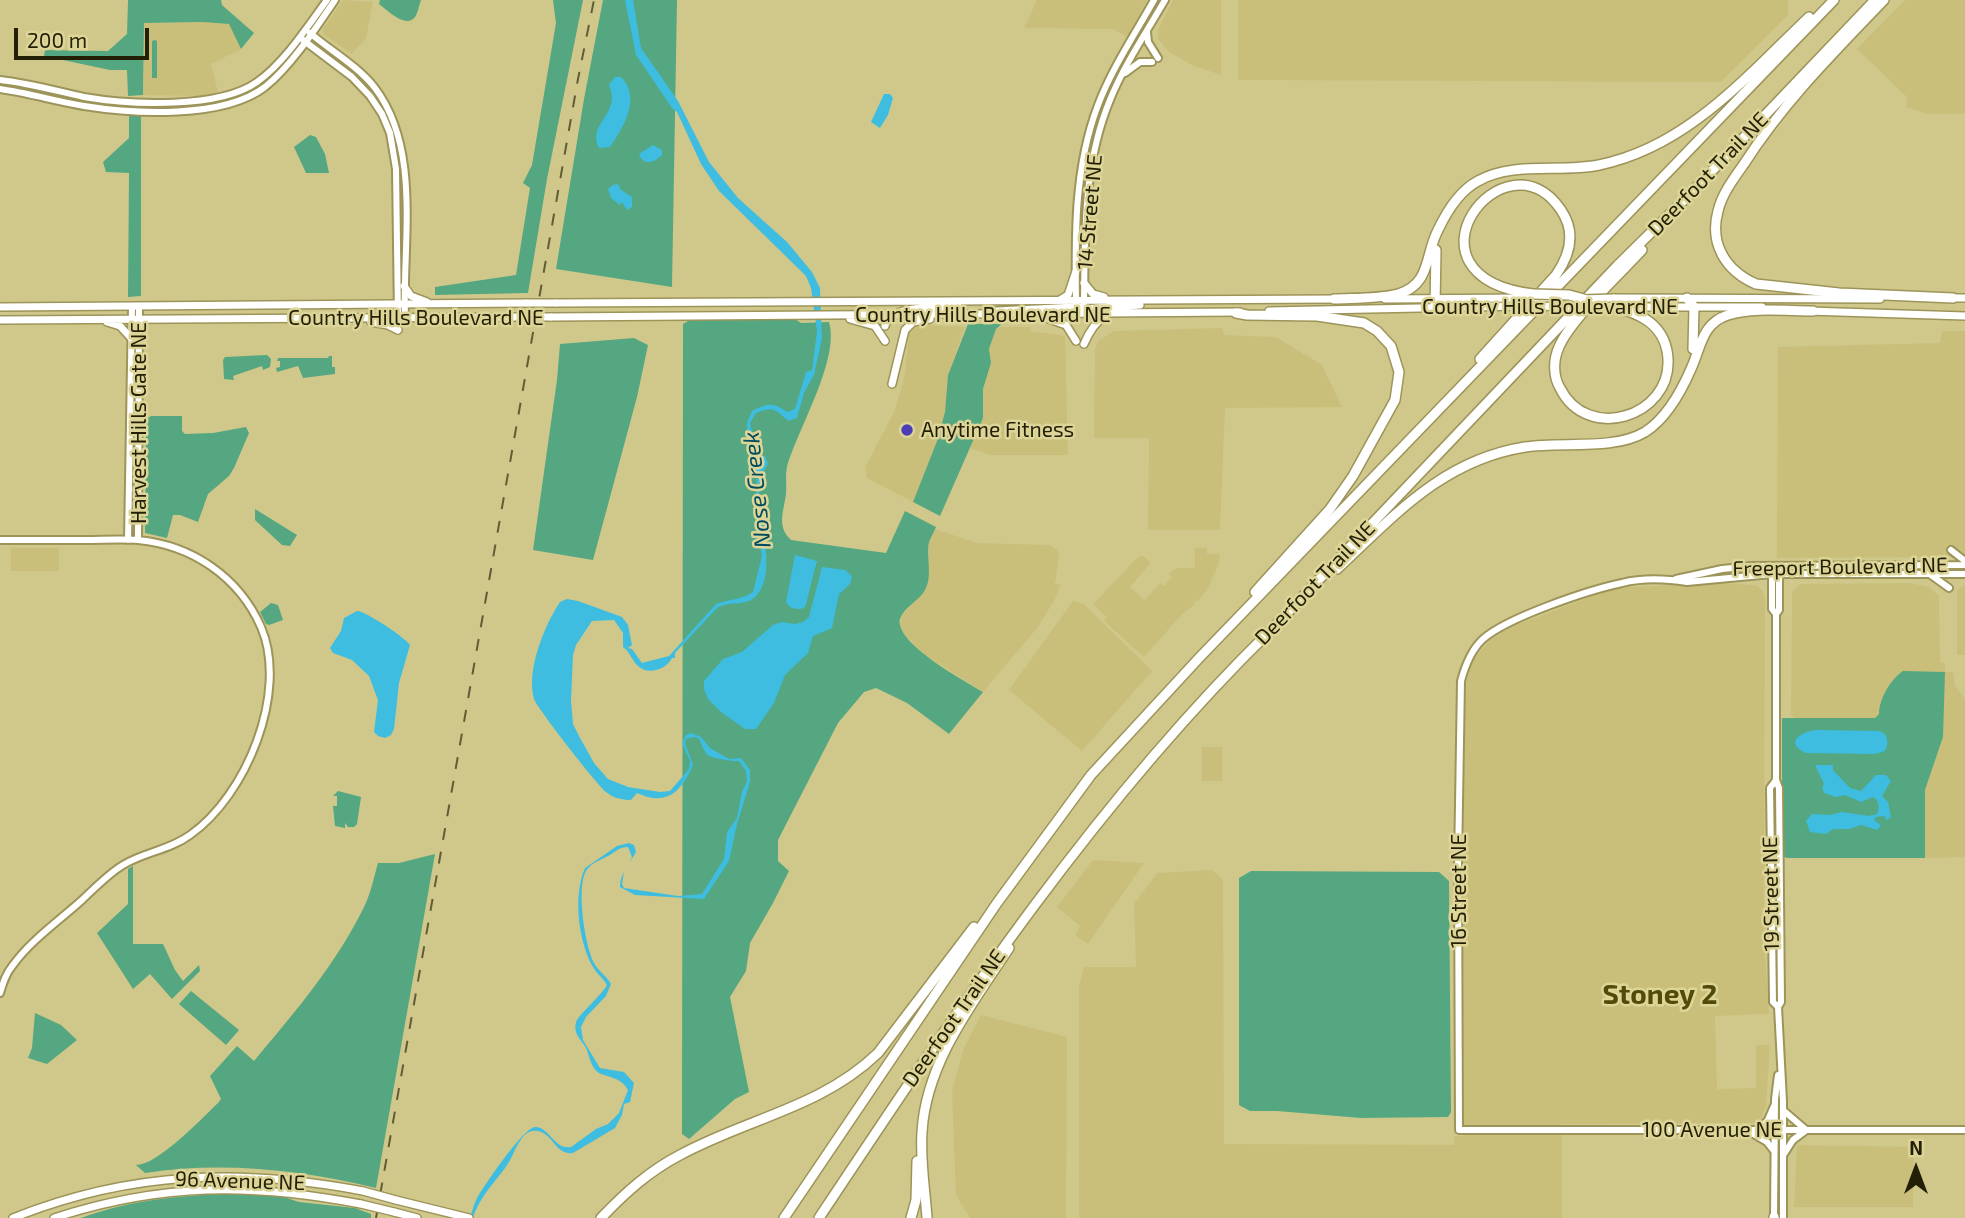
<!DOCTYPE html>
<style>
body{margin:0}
#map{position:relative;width:1965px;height:1218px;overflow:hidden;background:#d0c88b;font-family:"Exo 2",sans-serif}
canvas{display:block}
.north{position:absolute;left:1881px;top:1134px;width:70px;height:70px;-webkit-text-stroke:5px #ddd597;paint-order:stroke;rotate:0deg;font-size:19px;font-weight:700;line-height:28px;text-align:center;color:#221f06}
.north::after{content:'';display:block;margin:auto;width:24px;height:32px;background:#221f06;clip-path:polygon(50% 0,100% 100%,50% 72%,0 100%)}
.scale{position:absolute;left:14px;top:28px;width:135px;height:32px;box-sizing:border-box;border:4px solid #221f06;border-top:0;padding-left:9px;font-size:21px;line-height:24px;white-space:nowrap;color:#221f06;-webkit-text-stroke:5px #ddd597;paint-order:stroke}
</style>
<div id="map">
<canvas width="1965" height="1218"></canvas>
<div class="north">N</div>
<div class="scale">200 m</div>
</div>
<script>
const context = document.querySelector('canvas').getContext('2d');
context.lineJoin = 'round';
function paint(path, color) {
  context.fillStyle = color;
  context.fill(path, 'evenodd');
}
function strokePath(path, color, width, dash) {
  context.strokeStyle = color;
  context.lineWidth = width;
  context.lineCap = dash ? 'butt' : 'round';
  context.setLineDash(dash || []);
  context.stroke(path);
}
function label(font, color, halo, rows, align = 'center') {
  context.font = font + ' "Exo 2",sans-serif';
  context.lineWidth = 5;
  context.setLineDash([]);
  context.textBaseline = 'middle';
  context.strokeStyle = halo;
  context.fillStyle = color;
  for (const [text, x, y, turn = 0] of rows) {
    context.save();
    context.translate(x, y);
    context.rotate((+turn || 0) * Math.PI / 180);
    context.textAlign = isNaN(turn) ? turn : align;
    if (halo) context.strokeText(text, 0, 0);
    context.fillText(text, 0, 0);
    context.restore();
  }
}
paint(new Path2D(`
 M343,0L373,2L366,38L352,54L323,34V29Z
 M1037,0H1147L1127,37L1113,29L1024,28Z
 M1173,0H1221V75L1194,66L1169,52L1158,39V30Z
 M1238,0H1788V15L1721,82L1238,80Z
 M1905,0H1965V114H1927L1907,107L1906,96L1857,49Z
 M202,22L229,24L241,49L211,64L218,92L202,96L143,95V23Z
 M928,325L965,327L948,375L945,412L937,441L913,502L867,478L865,468L894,412L900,393L905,373L909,332L916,326Z
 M1000,327H1031V331L1065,336L1068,455H990L970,448L983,418V389L991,364L989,349L996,329Z
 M1222,328L1224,335L1276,337L1322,365L1342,407L1225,408L1220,530H1148L1149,438H1094L1095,349L1098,341L1114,331Z
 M1942,331H1965V557L1777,558L1778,347L1940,343Z
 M935,529L977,543L1050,545L1057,550L1059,556L1055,584H1061L1055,599L1038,627L983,692L922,653L903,633L900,626L902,615L925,590L928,577L929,543Z
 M11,548H59V571H11Z
 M1195,548H1207V554H1220L1218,566L1207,590L1198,601H1195L1193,606L1183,613L1144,657L1104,621L1107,617L1093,604L1139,556H1144L1151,563L1130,587L1145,600L1160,583L1164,586L1172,577L1169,574L1176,568H1195Z
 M1715,583L1756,585L1763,591L1765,599L1764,941L1769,1014L1715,1016L1717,1089L1756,1088V1045H1770L1766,1106L1759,1123L1562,1124V1218H1079V987L1084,967H1136L1134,904L1157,873L1212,870L1223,880L1224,1144L1454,1145V1136H1463V696L1470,667L1476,656L1491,639L1511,627L1614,588Z
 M1910,583L1929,587L1939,596L1940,662L1945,663V672H1953L1955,686L1965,699V857L1925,858V790L1943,737L1880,702L1879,714L1875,718H1795L1791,715L1792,592L1800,584Z
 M1965,585V655H1957V590Z
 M1073,601L1084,604L1152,671L1082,751L1009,690Z
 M1202,747H1222V781H1202Z
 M1093,860L1144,863L1088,944L1075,935L1080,926L1057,907Z
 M981,1015L1067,1037L1066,1218H970L956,1195L952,1092L963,1050Z
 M1797,1145L1914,1147L1913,1207H1794Z`), '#c9bf7a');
paint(new Path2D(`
 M128,0H221L222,5L254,33L241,49L229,24L202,22L144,23L143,86V95L128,96L127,70H110L44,56L45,50L108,51L127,34Z
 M380,0H421C419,5 418,13 415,17C406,29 387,10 379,4Z
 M553,0H583L547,179L528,293L435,295V287L516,275L530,188L523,183L532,165L556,23Z
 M603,0H677L672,287L556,269L584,99Z
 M155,40L157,41V78H152V41Z
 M129,116H141V296L128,297L129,173L106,172L103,162L129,138Z
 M310,135L316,137L325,154L329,173H306L294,147Z
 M795,319L801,323L829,322C840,360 798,428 787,467C785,476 787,485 786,494C784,511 776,526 791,540L886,553L905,511L936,527C934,532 931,537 929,542C926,557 933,576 925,590C919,601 904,607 900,619C894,643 965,681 983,692L949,734L907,703L876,688L864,692L838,723L778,840V861L789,871L773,903L750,943L746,971L730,997L749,1092L735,1099L689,1139L682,1134L683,324L690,320Z
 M968,324H1002L996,329L989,349L991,363L983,389V418L940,516L913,502L937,441L945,412L948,375Z
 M634,338L648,345L637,397L593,560L533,550L557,380L560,344Z
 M267,355L271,359L270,367L263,370L262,366L233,376L234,380L224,379L223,360L225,357Z
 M329,356H332V367H335V374L303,378L298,366L277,372L276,368L280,367V361H277L278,358H328Z
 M151,416H182V431L185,434L213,433L246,427L249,433L234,468L229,476L208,494L198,522L180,515H173L167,538L145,533L146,419Z
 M255,509L297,535L290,546L282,545L255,520Z
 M271,603L278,605L283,620L269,625L266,624L260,612Z
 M1903,671L1945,672L1943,737L1925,790V858H1787L1782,856V718H1875L1879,714C1879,699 1890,680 1903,671Z
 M338,791L361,797L357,824L354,827H348L345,823V828L335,826L333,806H337V796H333Z
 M435,854L376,1188C301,1170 223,1161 145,1173L136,1165C158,1165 201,1119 218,1103L221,1099L210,1076L237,1046L254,1061C295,1012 337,963 365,905C371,892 374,877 378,863H399Z
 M133,866V944H163L175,970L183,981L199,965L200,971L172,999L150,974L133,989L97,933L128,904V869Z
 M1251,871L1439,872L1449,881L1451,1112L1448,1117L1361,1118L1277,1111H1250L1239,1105V878Z
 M191,991L239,1030L226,1045L179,1004Z
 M35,1013L61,1025L77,1040L47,1064L28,1058L32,1048Z
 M251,1193L278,1195L299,1202L355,1208L371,1214V1218H81C139,1197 189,1195 251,1193Z`), '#54a780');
paint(new Path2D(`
 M625,0H633L641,48L678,101L709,162L738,198L787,242L812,272L820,288L822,338L814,375L804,393L797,418L789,421C774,411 777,405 756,413L750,423L753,437L752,456H765L768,464C765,469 761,474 760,479C753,510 782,574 754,598C744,606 728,601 717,608L675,653V658H672C666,670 647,676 637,665C631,659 630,652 623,647V633L614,620L592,621L576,645L573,655L571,701L573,724L579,736L594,763L608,779L628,787L660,792L670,791L689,769L690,761L682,743L686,735L691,733L701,737L710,748L729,759L741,758L750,770V782L737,824L729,861L704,899L635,895L620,887C620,873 628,869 632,857L628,847C619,847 615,852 608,856C600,860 591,863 586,871C576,888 585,946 594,963C598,971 607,976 611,984L606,996L586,1017L581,1027L583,1040L600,1068L624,1072L634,1083L630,1102L624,1104L622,1115L615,1128L573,1153C555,1155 553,1133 537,1131C521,1128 515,1153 509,1162C497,1181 480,1195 473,1218H470C472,1211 474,1204 477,1198C484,1186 523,1128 535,1127C550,1127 554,1150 571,1147L596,1129L608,1124L619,1113L628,1090C621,1078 612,1078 601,1074C590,1069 590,1055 585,1046C580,1039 573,1033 576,1022C579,1014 601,996 607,985C603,978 597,974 593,967C578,941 573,895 585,868L617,846L629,843L634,845L636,852L624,872L622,884L624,888L678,896L702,894L724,859L727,832L737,818L742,792L747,781L746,771L739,761C733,762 714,758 709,756C704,753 702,744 699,739L695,737L686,739L685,743L693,765C682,791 667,807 637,793L631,800C622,800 613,798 606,792C597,785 537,708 534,699C526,671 544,626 560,602L567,599L578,601L622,617L628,625L632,645L628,648L632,649L642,663L669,656L716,604C729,599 742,600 753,592L762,556L755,511L757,474L748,454L747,423L752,411C766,404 773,401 787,412L795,409L806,372L812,370L817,331L811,288L806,276L719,191L701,164L677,112L672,108L636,55Z
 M615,77H621C642,98 623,128 610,147L599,148C586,123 622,115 609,85Z
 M884,94H890L893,98L888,115L880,128L871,122Z
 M653,145L662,150V155C654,163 643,166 639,154Z
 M618,184L621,190L632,197V207L627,210L622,202L620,205L611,198L608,189L613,185Z
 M795,555L817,561L806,604L804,608C796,610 790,609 786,602Z
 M822,567L845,570L852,576L850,584L839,594L832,628L813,636L808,653L785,675L774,703L756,729H745L721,712L708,699L704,689V681L723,659L742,652L773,625L782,622L795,624L803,622L809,617Z
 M357,611C366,611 407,639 410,645L399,683L394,729L391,735L385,738L378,736L374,732L378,700L369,676L352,660L333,653L330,648L341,631L344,618Z
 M1816,730L1879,731L1885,734C1888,740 1888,744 1885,751L1875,754L1806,753C1784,743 1800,732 1816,730Z
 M1815,765H1833V770L1850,788L1861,791L1876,775H1886L1891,781L1882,796L1888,802L1891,817L1887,820L1884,816L1876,817L1874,820L1881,825L1877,830L1861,825L1849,829H1833L1826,834L1810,832L1806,821L1812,814L1830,815L1842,812L1869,816L1877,814L1879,807L1877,800L1873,797L1861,802L1845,795L1836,797L1824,793L1822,788L1824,784Z`), '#3ebde1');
const minor = new Path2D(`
 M1147,32L1148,42L1158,58
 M310,33C331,51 358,66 375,88C422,150 402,245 405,318
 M303,40L352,77L370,96L382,114L390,133L396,169L398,318
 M1125,73L1140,62H1152
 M0,80C29,83 56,91 84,97C130,105 219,109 257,82C284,63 308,26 327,0
 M0,89C28,93 55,101 84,106C134,114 223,119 265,87C291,66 316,28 335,0
 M1076,302C1075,235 1074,168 1098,105C1112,68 1135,34 1154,0
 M1084,303C1085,234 1083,165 1110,100C1124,65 1146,33 1165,0
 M0,540C28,540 56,540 85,540C102,540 120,539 138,540C192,545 239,577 261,627C289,692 246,796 190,835C170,850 144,852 123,865C108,874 95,888 82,900C60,920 31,940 13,965C6,973 3,983 0,993
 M128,540L132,306
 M138,540L139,306
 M1951,550L1965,561
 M1779,566V610L1776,614V780L1779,788L1781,1002L1778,1007L1783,1101V1218
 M1772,571V609L1776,614
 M1965,574H1772L1687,582C1667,579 1642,578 1622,583C1589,590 1508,617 1483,639C1471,650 1465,666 1461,681L1458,864L1459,1130H1965
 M1931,575L1949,588
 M1676,579L1722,569L1752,566L1965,565
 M1776,780L1770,788L1773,1002L1778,1007
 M1784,1111L1805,1129
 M1758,1130L1768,1120L1774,1106
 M1750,1132L1767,1142L1774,1151
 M1784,1154L1793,1140L1805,1131
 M1774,1218L1775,1099L1778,1075`);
const major = new Path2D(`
 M1084,283L1093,294L1104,297
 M404,286L411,296L427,302
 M1613,298L1880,299
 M1948,298H1965
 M1385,299L1528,298
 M1060,300L1068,295L1076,271
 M555,303L1338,299
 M0,307L527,303
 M1619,307H1762
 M997,311L1076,307L1084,301
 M1269,311L1520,306
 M1808,311L1965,316
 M1077,313L1084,309L1140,305
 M550,317L1240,312
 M1046,318L1066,325L1076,341
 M850,319L875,326L885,341
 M0,320L523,317
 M107,322L120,326L131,338
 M371,322L388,325L398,330
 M885,326C891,304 938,308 958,307
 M1084,344C1089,332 1095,322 1106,315
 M892,384L905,330L913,322L930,319
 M396,1200L469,1218
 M394,1212L417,1218
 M13,1218C130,1171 241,1168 363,1191
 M54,1218C161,1183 251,1183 361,1204`);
const highway = new Path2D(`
 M1884,0C1834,52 1783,103 1744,164C1734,178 1722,194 1718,211C1709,244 1726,271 1756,284L1839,293L1953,298
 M1687,298L1694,307L1693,349
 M1334,299C1355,298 1378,299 1398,294C1431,285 1425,254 1438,230C1447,211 1459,191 1478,181C1513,161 1560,173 1599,165C1687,147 1746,77 1809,17
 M1435,306L1436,250
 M1611,307C1640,312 1666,325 1668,359C1671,417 1587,443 1560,388C1553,376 1553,360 1559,347C1570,320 1620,274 1642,250
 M1236,313L1247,315L1317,316L1364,323L1377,331L1391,346L1399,372L1395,400L1353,476L1330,509L1255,592
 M1480,359L1556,275C1570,255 1576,232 1561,210C1505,127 1390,276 1533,294
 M1337,569C1395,515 1443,460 1525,447C1561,441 1613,451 1645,432C1667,418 1681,392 1691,369C1701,347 1702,323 1728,315C1754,307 1786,311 1813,311
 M601,1218C625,1193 649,1171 680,1155C748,1118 821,1108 878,1053L974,927
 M784,1218L997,903L1091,775L1200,657L1834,0
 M819,1218C956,1012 1093,804 1271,630L1617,266L1688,196L1875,0
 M911,1218L916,1200L917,1161
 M927,1218C925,1189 920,1160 922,1132C926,1063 972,1004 1009,948
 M1774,1218V1217`);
strokePath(minor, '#9d9459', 10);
strokePath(major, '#9d9459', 10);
strokePath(highway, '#9d9459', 12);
strokePath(minor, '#fff', 6);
strokePath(major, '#fff', 7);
strokePath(highway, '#fff', 9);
strokePath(new Path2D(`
 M376,1218L578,79L594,0`), '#615c36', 2, [12, 12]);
const majorBridge = new Path2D(`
 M1581,299L1613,298
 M527,303H555
 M1520,306L1604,307
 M523,317H550
 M363,1191L396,1200
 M361,1204L394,1212`);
const highwayBridge = new Path2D(`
 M1533,294L1569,295L1584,299`);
strokePath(majorBridge, '#9d9459', 10, []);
strokePath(highwayBridge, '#9d9459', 12, []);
strokePath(majorBridge, '#fff', 7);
strokePath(highwayBridge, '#fff', 9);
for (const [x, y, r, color] of [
 [907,430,7,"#4c3fb6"]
]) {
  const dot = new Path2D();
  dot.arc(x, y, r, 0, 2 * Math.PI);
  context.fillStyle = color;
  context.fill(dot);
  strokePath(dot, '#ddd597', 2.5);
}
label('21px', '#221f06', '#ddd597', [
 ["Deerfoot Trail NE",1708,174,-46],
 ["14 Street NE",1090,212,-85],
 ["Country Hills Boulevard NE",1550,307],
 ["Country Hills Boulevard NE",983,315],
 ["Country Hills Boulevard NE",416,318],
 ["Harvest Hills Gate NE",139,423,-90],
 ["Freeport Boulevard NE",1840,567,-1],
 ["Deerfoot Trail NE",1315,583,-46],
 ["16 Street NE",1459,891,-90],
 ["19 Street NE",1771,894,-91],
 ["Deerfoot Trail NE",954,1018,-55],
 ["100 Avenue NE",1712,1130],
 ["96 Avenue NE",240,1181,2]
]);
label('21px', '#221f06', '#ddd597', [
 ["Anytime Fitness",921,430]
], 'left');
label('italic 23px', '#004c5f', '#ddd597', [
 ["Nose Creek",757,490,-96]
]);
label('bold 28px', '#524a08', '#ddd597', [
 ["Stoney 2",1660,995]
]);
</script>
